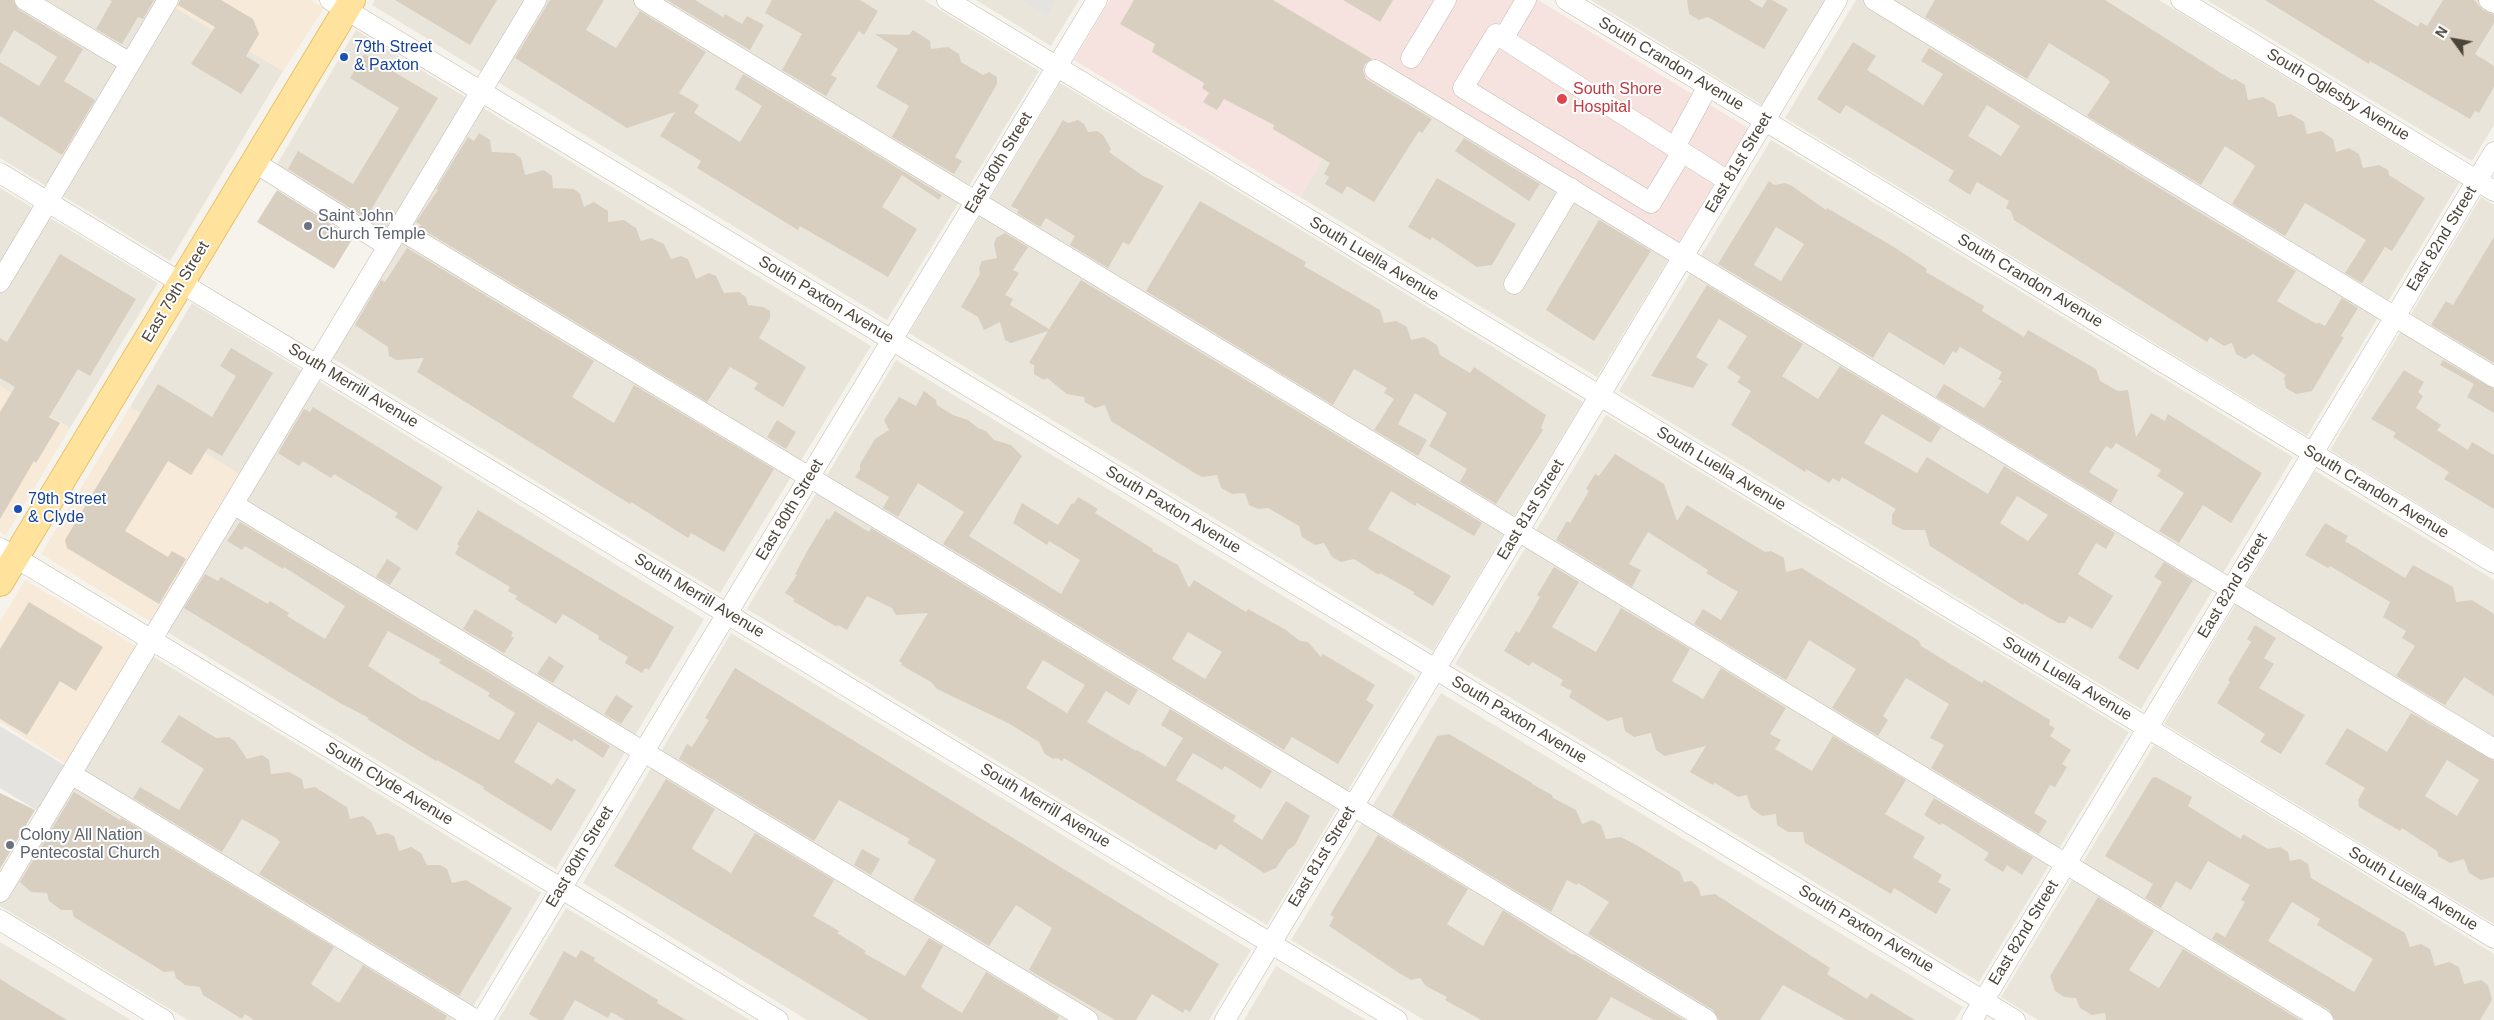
<!DOCTYPE html>
<style>
body{margin:0}
#map{position:relative;width:2494px;height:1020px;overflow:hidden;background:#f6f3ec;font-family:Helvetica,sans-serif}
canvas{display:block}
.north{position:absolute;left:2429px;top:15px;width:50px;height:50px;-webkit-text-stroke:4px #fff;paint-order:stroke;rotate:302deg;font-size:14px;font-weight:700;line-height:20px;text-align:center;color:#4b4439}
.north::after{content:'';display:block;margin:auto;width:18px;height:22px;background:#4b4439;clip-path:polygon(50% 0,100% 100%,50% 72%,0 100%)}
</style>
<div id="map">
<canvas width="2494" height="1020"></canvas>
<div class="north">N</div>
</div>
<script>
const context = document.querySelector('canvas').getContext('2d');
context.lineJoin = 'round';
function paint(path, color) {
  context.fillStyle = color;
  context.fill(path, 'evenodd');
}
function strokePath(path, color, width, dash) {
  context.strokeStyle = color;
  context.lineWidth = width;
  context.lineCap = dash ? 'butt' : 'round';
  context.setLineDash(dash || []);
  context.stroke(path);
}
function label(font, color, halo, rows, align = 'center') {
  context.font = font + ' Helvetica,sans-serif';
  context.lineWidth = 4;
  context.setLineDash([]);
  context.textBaseline = 'middle';
  context.strokeStyle = halo;
  context.fillStyle = color;
  for (const [text, x, y, turn = 0] of rows) {
    context.save();
    context.translate(x, y);
    context.rotate((+turn || 0) * Math.PI / 180);
    context.textAlign = isNaN(turn) ? turn : align;
    if (halo) context.strokeText(text, 0, 0);
    context.fillText(text, 0, 0);
    context.restore();
  }
}
paint(new Path2D(`
 M0,0H168L167,3L283,71L170,261L0,158Z
 M375,0H924L1039,71L887,320L372,5Z
 M976,0H1079L1051,46Z
 M1591,0H1825L1762,105Z
 M1856,0H2159L2459,183L2307,436L1785,118Z
 M2207,0H2494V125L2472,161Z
 M356,30L871,346L720,593L324,353L388,246L272,173Z
 M1375,70L1674,250L1597,377L1300,197Z
 M1060,83L1583,402L1433,651L909,333Z
 M1771,140L2293,457L2141,709L1619,391Z
 M0,188L158,283L70,428L0,386Z
 M2481,197L2494,205V550L2330,450Z
 M192,303L704,619L556,869L159,627L248,480L130,407Z
 M896,360L1416,677L1267,925L747,609Z
 M1606,415L2129,732L1979,982L1455,664Z
 M2315,471L2494,580V924L2164,724Z
 M731,633L1251,950L1209,1020H807L583,883Z
 M144,651L541,893L465,1020H188L0,906V892Z
 M1441,693L1963,1007L1955,1020H1424L1291,940Z
 M2154,745L2494,954V1020H2038L2001,997Z
 M566,908L750,1020H498Z
 M0,942L131,1020H0Z
 M1276,966L1366,1020H1244Z`), '#eae5da');
paint(new Path2D(`
 M168,0H310L324,8L283,71L167,3Z
 M0,386L70,428L6,535L0,532Z
 M130,407L248,479L159,627L41,554Z
 M25,580L144,651L74,769L0,722V622Z`), '#f7ead8');
paint(new Path2D(`
 M1110,0H1538L1748,128L1674,250L1375,70L1300,197L1074,60Z`), '#f6e3e0');
paint(new Path2D(`
 M1022,0H1055L1047,15Z
 M0,726L69,768L41,813L0,788Z`), '#e5e3e0');
paint(new Path2D(`
 M0,0H13L19,10L83,49L64,81L95,100L62,155L0,116V62L39,86L57,57L14,30L0,55Z
 M110,0H154L143,19L138,17L122,44L96,29L112,1Z
 M180,0H221L253,19L259,34L246,56L260,65L241,94L191,64L215,27L178,5Z
 M395,0H497L470,45Z
 M550,0H604L586,30L616,48L640,11L706,52L679,93L699,105L694,113L740,142L762,106L735,89L743,74L942,195L939,200L902,175L882,207L917,229L888,277L800,226L798,230L697,168L701,161L660,136L675,112L627,128L515,58Z
 M667,0H695L723,17L725,14L742,24L747,16L764,25L750,50Z
 M772,0H860L878,11L864,35L859,31L831,75L837,78L826,96L782,70L802,34L765,13Z
 M1134,0H1273L1372,59L1365,64L1363,70L1366,79L1432,119L1422,133L1419,131L1374,202L1347,186L1342,194L1325,184L1329,177L1324,174L1330,163L1273,129L1274,125L1224,99L1217,110L1203,102L1209,93L1202,88L1204,83L1152,52L1155,44L1120,24Z
 M1343,0H1393L1380,22Z
 M1687,0H1749L1762,8L1767,0H1772L1788,9L1764,49L1708,17L1699,20L1689,14Z
 M1935,0H2105L2232,80L2235,79L2245,85L2248,100L2263,97L2275,104L2278,117L2291,114L2304,122L2307,134L2321,131L2333,139L2336,152L2349,148L2359,154L2363,168L2379,165L2388,170L2389,175L2425,198L2392,251L2385,247L2362,283L2345,273L2366,240L2337,222L2305,203L2285,236L2232,204L2255,166L2253,164L2225,146L2201,185L2087,116L2110,82L2106,78L2049,43L2027,79L1925,17Z
 M2265,0H2373L2418,27L2420,22L2427,26L2443,0H2474L2483,10L2494,15V23L2475,54L2494,66V87L2479,113L2475,111L2470,119L2370,61L2369,64Z
 M913,30L930,41L931,49L948,47L959,54L961,62L983,75L989,72L997,77V84L955,157L962,161L954,174L892,137L909,106L876,87L898,49L875,34L909,35Z
 M1853,42L1876,56L1867,70L1923,105L1943,74L1921,61L1929,48L2296,271L2277,301L2317,324L2318,322L2325,326L2342,298L2358,308L2341,336L2344,337L2312,391L2296,394L2286,388L2284,378L2286,375L2253,354L2245,359L2236,354L2232,343L2224,346L2210,337L2207,342L2014,220L2011,211L2006,208L2009,201L1977,182L1970,195L1948,181L1954,171L1928,155L1846,105L1840,114L1817,99ZM1987,105L2020,126L2001,156L1968,136Z
 M364,54L438,98L366,218L288,169L298,151L353,184L399,108L350,78Z
 M1063,120L1068,123L1078,120L1084,124L1088,132L1097,131L1103,135L1111,149L1109,152L1143,176L1164,186L1129,245L1123,242L1108,268L1070,245L1075,236L1046,218L1040,227L1017,213L1019,210L1011,206Z
 M479,133L490,140L492,152L514,153L521,158L525,175L544,170L552,176L553,188L574,189L580,194L584,207L594,202L608,211V222L624,220L636,228L641,241L651,238L664,244L671,259L681,256L688,259L696,279L709,273L716,276L724,293L739,292L746,297L748,305L763,307L770,311V318L759,338L806,367L783,407L754,389L758,383L730,367L707,402L419,227L421,225L416,222L438,190L436,189L468,137L474,141Z
 M1464,138L1540,184L1529,201L1455,151Z
 M1437,178L1516,224L1492,265L1477,267L1432,237L1430,240L1408,227Z
 M1769,181L1774,185L1785,183L1792,186L1826,210L1827,208L1894,247L1927,269L1926,272L1984,306L1982,311L2024,337L2028,330L2096,369L2100,381L2118,391L2128,390L2136,437L2151,413L2165,421L2168,414L2262,473L2231,523L2203,505L2179,543L2159,531L2184,493L2157,476L2161,470L2116,443L2112,449L2106,446L2089,472L2118,490L2111,503L1936,397L1944,384L1984,408L2002,381L1998,379L2002,372L1960,347L1956,353L1953,351L1944,365L1889,332L1873,358L1718,264ZM1776,227L1804,244L1781,281L1754,265Z
 M277,190L353,238L334,269L257,222Z
 M1200,201L1306,262L1304,266L1380,310L1384,323L1396,321L1407,327L1411,340L1424,337L1437,345L1440,355L1470,373L1474,367L1546,415L1541,428L1543,430L1496,504L1460,482L1467,469L1429,446L1447,413L1415,393L1398,424L1427,440L1418,456L1374,430L1394,399L1384,393L1387,388L1354,369L1333,405L1146,291Z
 M1599,220L1651,251L1594,341L1546,310Z
 M1005,233L1028,247L1013,270L1019,273L1005,295L1013,299L1010,305L1049,329L1081,280L1482,523L1474,536L1417,503L1415,506L1391,491L1368,529L1451,576L1433,606L1413,594L1414,592L1380,573L1379,575L1354,559L1341,562L1332,557L1324,543L1315,545L1302,537L1299,526L1268,508L1258,509L1249,505L1245,493L1232,494L1221,488L1217,475L1202,477L1193,472L1111,421L1105,405L1095,408L1085,402L1084,397L1067,394L1047,378L1044,380L1034,374V365L1029,363L1048,331L1011,343L1005,340L1000,322L984,330L978,317L961,307L980,274L979,268L982,261L997,258L994,244L996,238Z
 M2494,237V363L2431,325L2446,301L2453,305Z
 M407,248L594,361L572,397L614,423L634,385L774,469L724,552L691,533L688,538L631,502L630,504L417,372L424,358L396,360L389,356L388,347L355,325L381,280L385,282Z
 M60,254L136,299L90,376L78,369L49,417L60,423L36,463L34,461L0,519V412L15,387L0,378V338L7,342Z
 M1707,285L1803,344L1782,376L1818,399L1840,366L1941,427L1931,443L1882,414L1864,443L1917,473L1927,457L1988,494L2004,466L2115,533L2106,549L2096,543L2078,574L2113,596L2092,629L2069,616L2065,623H2058L2024,603L2023,605L1930,546L1925,530H1903L1892,524V515L1896,509L1842,477L1839,482L1833,478L1829,483L1806,469L1805,472L1731,425L1751,391L1737,382L1741,377L1727,368L1747,336L1719,319L1696,357L1708,364L1693,388L1651,376ZM2017,496L2048,515L2028,541L2000,523Z
 M231,348L273,373L222,456L208,448L191,475L168,461L125,531L168,557L172,551L186,559L159,604L67,548L65,540L158,384L212,417L236,376L220,366Z
 M2443,360L2494,389V413L2467,397L2474,384L2440,365Z
 M2404,370L2424,382L2418,392L2423,396L2416,408L2441,425L2437,430L2468,450L2472,442L2494,455V509L2444,479L2449,472L2393,437L2396,433L2371,419Z
 M924,391L936,400L937,405L953,415L968,420L978,428L986,431L994,440L1011,445L1022,456L969,536L1061,594L1080,560L1049,541L1047,545L1013,523L1022,503L1058,525L1072,503L1074,504L1078,497L1098,509L1095,513L1153,549L1152,551L1178,565L1189,588L1194,580L1246,612L1248,609L1286,630L1300,641L1308,642L1321,657L1323,654L1375,685L1366,700L1374,705L1338,764L1292,737L1284,750L943,544L964,512L918,483L898,517L883,508L889,497L855,477L860,470V464L875,439L889,430L884,420L899,397L916,406ZM1188,632L1222,652L1205,679L1172,659Z
 M313,407L443,487L417,531L395,517L398,513L334,474L331,478L303,461L299,466L278,453L304,409L310,412Z
 M777,420L796,432L786,449L767,437Z
 M1615,454L1664,484L1677,521L1687,505L1765,552L1771,551L1784,558L1786,572L1802,568L1808,572L1919,641L1921,646L1947,662L1982,683L1984,680L2050,720L2049,725L2055,728L2050,736L2071,750L2062,764L2067,767L2055,787L2050,785L2034,813L2047,821L2039,834L1931,768L1944,745L1930,738L1949,704L1906,678L1883,716L1888,720L1878,736L1832,708L1856,669L1809,640L1786,680L1694,624L1703,609L1721,620L1738,592L1706,573L1708,570L1648,532L1629,564L1641,570L1632,587L1556,540L1567,521L1570,523L1589,491L1586,489L1595,474L1599,476Z
 M478,510L674,627L649,670L645,668L642,673L625,663L628,657L598,639L599,636L563,614L556,624L515,599L517,596L508,591L510,587L455,554L459,546L457,544Z
 M835,511L869,532L871,528L1138,690L1129,705L1106,691L1087,722L1136,751L1137,750L1165,767L1183,738L1161,725L1170,709L1272,771L1261,789L1225,766L1222,770L1193,753L1176,780L1236,816L1233,821L1262,840L1286,801L1310,816L1295,845L1288,850L1276,868L1264,873L1220,844L1216,850L1198,840L1064,758L1062,761L1057,758L1053,759L1045,754L1039,742L1008,723L937,689L931,682L901,665L902,663L899,661L928,613L896,615L892,608L867,596L847,630L838,625L837,627L793,601L795,599L785,593L797,575L795,574L809,548L827,518L829,520ZM1043,660L1085,685L1067,713L1026,688Z
 M240,522L610,746L603,758L574,739L572,742L538,722L514,762L552,785L557,778L576,790L551,831L483,789L484,787L437,760L436,761L367,719L369,718L340,703L184,608L205,574L218,581L221,577L268,604L270,601L289,613L287,616L325,639L345,606L284,567L283,569L245,546L242,550L227,541ZM388,631L441,660L439,663L490,693L488,696L515,713L499,740L424,700L423,701L368,666Z
 M2325,523L2348,536L2345,541L2405,578L2413,565L2453,587L2456,602L2472,600L2494,614V696L2464,677L2445,705L2396,676L2415,646L2402,638L2406,631L2383,617L2390,602L2330,566L2328,568L2305,555Z
 M387,559L401,568L390,585L376,577Z
 M2164,562L2193,580L2138,670L2118,658L2162,582L2154,577Z
 M1554,567L1579,582L1552,627L1596,652L1621,608L1690,649L1672,681L1703,699L1721,668L1786,708L1770,734L1781,740L1775,749L1812,771L1833,736L1906,780L1885,814L1925,837L1913,857L1942,875L1938,882L1951,889L1936,914L1894,888L1891,894L1805,843L1803,832H1788L1777,825L1776,814L1762,816L1751,808L1747,795L1738,797L1715,783L1713,785L1690,772L1706,746L1665,756L1656,750L1651,733L1634,737L1625,731L1622,717L1608,721L1599,716L1569,697L1572,691L1560,685L1563,680L1532,662L1529,666L1504,651L1516,631L1519,633L1540,597L1537,595Z
 M29,602L103,647L76,691L60,681L27,735L0,719V649Z
 M475,609L513,632L511,636L514,638L504,653L463,629Z
 M2255,625L2276,638L2264,658L2274,664L2259,688L2305,715L2281,754L2260,742L2265,734L2217,703L2230,682L2228,680L2251,642L2247,639Z
 M549,656L564,666L553,683L537,674Z
 M735,668L1219,964L1190,1012L1185,1009L1183,1013L1152,994L1136,1020H1115L1029,970L1052,928L1016,905L989,946L913,900L936,860L907,843L910,839L839,800L814,841L679,759L687,744L692,747L709,720L705,718Z
 M616,695L633,706L621,724L604,714Z
 M2411,713L2494,761V877L2481,880L2469,873L2464,859L2450,863L2438,856L2437,851L2402,828L2400,831L2359,807L2358,800L2365,788L2325,764L2347,728L2387,752ZM2447,760L2479,780L2457,816L2425,796Z
 M179,715L216,738L229,737L235,741L247,759L262,755L269,760L271,774L289,772L302,779L304,789L315,787L337,801L347,807L350,819L363,816L371,822L377,835L387,833L394,836L399,851L411,847L421,853L427,865H440L447,869L452,883L466,880L512,908L459,996L259,874L280,842L276,838L242,819L222,852L133,798L140,787L179,810L204,769L161,742Z
 M1449,734L1532,783V784L1552,795L1553,798L1576,810L1582,824L1592,820L1601,825L1606,839L1621,837L1638,846L1680,872L1684,882L1691,881L1698,887L1701,896L1715,894L1830,968L1827,974L1867,999L1871,993L1915,1020H1846L1783,985L1760,1020H1719L1713,1010L1588,934L1609,902L1578,883L1577,885L1567,880L1551,912L1392,816L1437,736Z
 M2156,777L2192,797L2188,806L2241,839L2243,834L2268,849L2280,847L2288,852L2290,861L2300,859L2308,864L2311,878L2405,933L2410,947L2421,944L2430,949L2435,966L2449,962L2459,967L2464,984L2481,980L2488,985L2492,1000L2480,1020H2335L2329,1010L2212,939L2216,932L2225,937L2245,902L2241,900L2250,885L2208,861L2191,890L2176,881L2161,908L2145,898L2153,884L2105,856L2152,778ZM2292,902L2320,919L2317,925L2373,959L2354,992L2268,941Z
 M666,779L715,809L692,848L695,851L731,873L755,833L834,880L813,916L839,931L837,933L866,951L864,953L905,976L929,938L943,946L921,987L926,991L962,1013L986,972L1059,1016L1057,1020H869L614,866Z
 M74,792L120,820L121,818L334,947L311,984L339,1003L363,965L447,1016L445,1020H254L245,1014L242,1019L203,995L200,987L185,985L176,978L174,971L164,972L74,917L72,910H61L49,901L47,893L31,892L20,882Z
 M0,793L35,810L0,869Z
 M1934,798L2033,857L2022,875L2007,865L2003,872L1984,860L1989,853L1942,823L1940,825L1924,815Z
 M1378,835L1468,889L1447,924L1483,946L1503,910L1573,955L1574,954L1684,1020H1654L1611,997L1597,1020H1481L1445,1000L1447,997L1426,986L1420,978L1411,980L1399,973L1329,926L1334,917L1330,915Z
 M862,849L880,859L871,875L854,865Z
 M2098,897L2154,931L2129,970L2159,988L2183,949L2300,1020H2106L2105,1013L2092,1015L2080,1008L2076,998L2064,997L2055,991L2050,976Z
 M581,950L595,958L594,961L658,1000L657,1003L686,1020H625L611,1012L608,1018L575,1000L563,1020H539L529,1014L564,951L576,958Z
 M0,979L24,994L67,1020H0Z`), '#d8cfc1');
const minor = new Path2D(`
 M25,0L130,63
 M330,0L2015,1020
 M644,0L2323,1020
 M947,0L2494,938
 M1566,0L2494,563
 M1874,0L2494,377
 M2181,0L2494,191
 M2489,0L2494,3
 M1503,39L1526,0
 M1411,58L1446,0
 M1375,70L2494,749
 M1675,147L1708,86
 M1682,152L1651,203L1463,88L1496,34L1728,181
 M254,162L388,246
 M0,173L1397,1020
 M399,229L1707,1020
 M0,282L168,0
 M1514,284L1571,188
 M233,504L1088,1020
 M0,548L778,1020
 M71,774L476,1020
 M0,892L536,0
 M0,920L164,1020
 M482,1020L1097,0
 M1225,1020L1837,0
 M1972,1020L2494,152`);
const major = new Path2D(`
 M0,583L352,0`);
strokePath(minor, '#c2bbae', 21);
strokePath(major, '#e6c16a', 28);
strokePath(minor, '#fff', 20);
strokePath(major, '#ffe39c', 26);
for (const [x, y, r, color] of [
 [344,57,5,"#1a4fb4"],
 [1562,99,6,"#e0444e"],
 [308,226,5,"#6b7280"],
 [18,509,5,"#1a4fb4"],
 [10,845,5,"#6b7280"]
]) {
  const dot = new Path2D();
  dot.arc(x, y, r, 0, 2 * Math.PI);
  context.fillStyle = color;
  context.fill(dot);
  strokePath(dot, '#fff', 2);
}
label('16px', '#164399', '#fff', [
 ["79th Street",354,48],
 ["& Paxton",354,66],
 ["79th Street",28,500],
 ["& Clyde",28,518]
], 'left');
label('16px', '#4b4439', '#fff', [
 ["South Crandon Avenue",1671,64,31],
 ["South Oglesby Avenue",2338,95,31],
 ["East 80th Street",999,163,-59],
 ["East 81st Street",1739,163,-59],
 ["East 82nd Street",2442,239,-59],
 ["South Luella Avenue",1374,259,31],
 ["South Crandon Avenue",2030,281,31],
 ["East 79th Street",176,292,-59],
 ["South Paxton Avenue",826,300,31],
 ["South Merrill Avenue",353,386,31],
 ["South Luella Avenue",1721,469,31],
 ["South Crandon Avenue",2376,492,31],
 ["East 80th Street",790,510,-59],
 ["South Paxton Avenue",1173,510,31],
 ["East 81st Street",1531,510,-59],
 ["East 82nd Street",2233,586,-59],
 ["South Merrill Avenue",699,596,31],
 ["South Luella Avenue",2067,679,31],
 ["South Paxton Avenue",1519,720,31],
 ["South Clyde Avenue",389,784,31],
 ["South Merrill Avenue",1045,806,31],
 ["East 80th Street",580,857,-59],
 ["East 81st Street",1322,857,-59],
 ["South Luella Avenue",2413,889,31],
 ["South Paxton Avenue",1866,929,31],
 ["East 82nd Street",2024,933,-59]
]);
label('16px', '#be3a42', '#fff', [
 ["South Shore",1573,90],
 ["Hospital",1573,108]
], 'left');
label('16px', '#5b616d', '#fff', [
 ["Saint John",318,217],
 ["Church Temple",318,235],
 ["Colony All Nation",20,836],
 ["Pentecostal Church",20,854]
], 'left');
</script>
